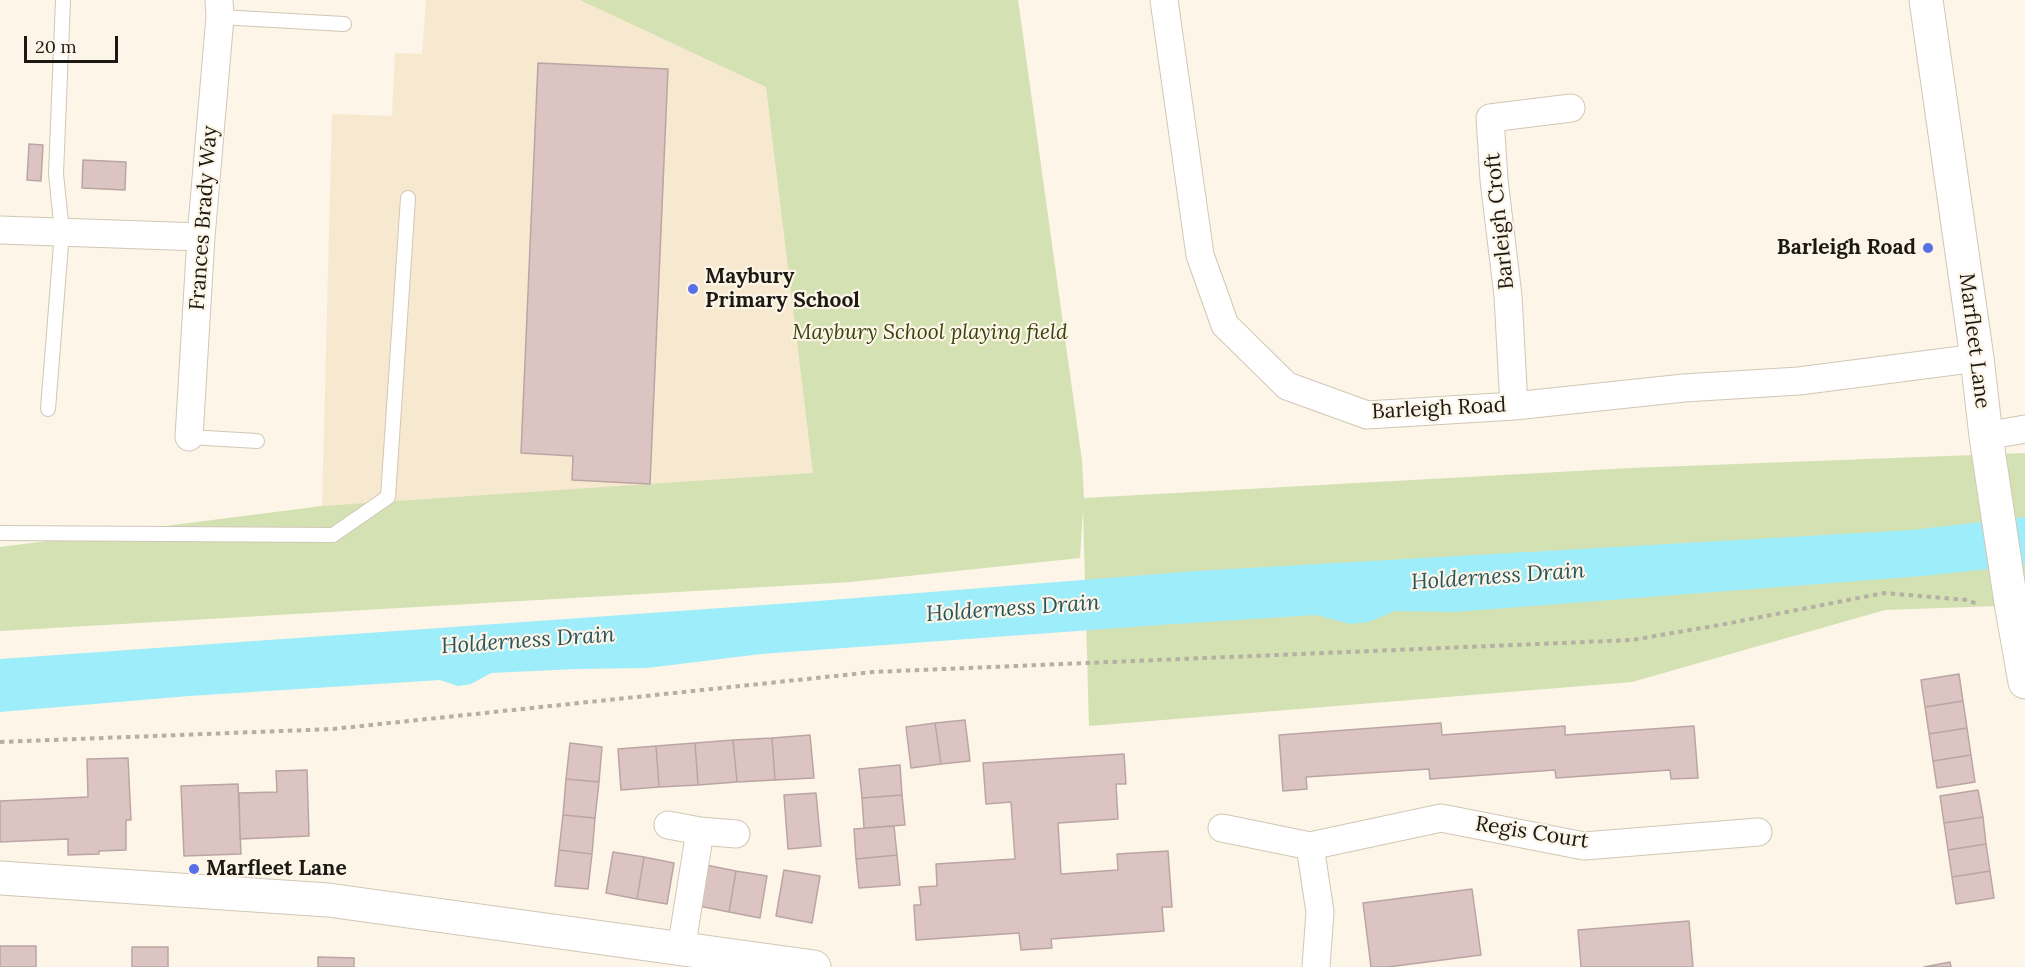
<!DOCTYPE html>
<style>
body{margin:0}
#map{position:relative;width:2025px;height:967px;overflow:hidden;background:#fdf5e7;font-family:Lora,serif}
canvas{display:block}
.scale{position:absolute;left:24px;top:36px;width:94px;height:27px;box-sizing:border-box;border:3px solid #1c1912;border-top:0;padding-left:8px;font-size:18px;line-height:21px;white-space:nowrap;color:#1c1912;-webkit-text-stroke:4px #fdf5e7;paint-order:stroke}
</style>
<div id="map">
<canvas width="2025" height="967"></canvas>
<div class="scale">20 m</div>
</div>
<script>
const context = document.querySelector('canvas').getContext('2d');
context.lineJoin = 'round';
function paint(path, color) {
  context.fillStyle = color;
  context.fill(path, 'evenodd');
}
function strokePath(path, color, width, dash) {
  context.strokeStyle = color;
  context.lineWidth = width;
  context.lineCap = dash ? 'butt' : 'round';
  context.setLineDash(dash || []);
  context.stroke(path);
}
function label(font, color, halo, rows, align = 'center') {
  context.font = font + ' Lora,serif';
  context.lineWidth = 4.5;
  context.setLineDash([]);
  context.textBaseline = 'middle';
  context.strokeStyle = halo;
  context.fillStyle = color;
  for (const [text, x, y, turn = 0] of rows) {
    context.save();
    context.translate(x, y);
    context.rotate((+turn || 0) * Math.PI / 180);
    context.textAlign = isNaN(turn) ? turn : align;
    if (halo) context.strokeText(text, 0, 0);
    context.fillText(text, 0, 0);
    context.restore();
  }
}
paint(new Path2D(`
 M426,0H1018L1082,461L1083,498L322,506L332,114L392,116L395,53L422,54Z`), '#f7e9d0');
paint(new Path2D(`
 M580,0H1018L1082,461L1084,498L1631,468L2025,453V605L1885,610L1632,682L1089,726L1083,509L1080,558L851,582L0,631V547L322,506L813,473L766,87Z`), '#d4e1b3');
paint(new Path2D(`
 M2025,517V565L1923,576L1454,612L1395,611L1369,622L1350,624L1316,615L1160,625L761,654L647,668L575,669L491,673L471,684L458,686L440,680L393,683L189,696L0,712V659L792,603L1196,571L1912,530Z`), '#9dedfa');
const building = new Path2D(`
 M538,63L668,69L650,484L572,480L573,456L521,453Z
 M29,144L43,145L41,181L27,180Z
 M83,160L126,162L125,190L82,188Z
 M1959,674L1963,701L1925,707L1921,680Z
 M1963,701L1967,728L1929,734L1925,707Z
 M965,720L970,761L941,764L935,723Z
 M935,723L941,764L911,768L906,727Z
 M1441,723L1442,735L1565,726V735L1694,726L1698,778L1671,779L1670,770L1556,778L1555,770L1430,779L1429,769L1306,777L1307,789L1283,791L1279,735Z
 M1967,728L1971,755L1933,761L1929,734Z
 M810,735L814,778L775,780L772,738Z
 M772,738L775,780L737,782L733,740Z
 M733,740L737,782L698,785L695,743Z
 M570,743L602,747L599,782L566,779Z
 M695,743L698,785L659,787L656,746Z
 M656,746L659,787L621,790L618,749Z
 M1124,754L1126,784H1116L1118,819L1058,823L1061,874L1118,870L1117,854L1168,851L1172,907H1162L1164,931L1051,939L1052,948L1021,950L1019,933L916,940L914,905H921L919,887L937,886L936,864L1015,859L1011,802L986,804L983,763Z
 M1971,755L1975,782L1937,788L1933,761Z
 M128,758L131,820H126V850L99,851V854L68,855V839L0,842V801L88,797L87,759Z
 M900,765L902,795L862,798L859,769Z
 M307,770L309,836L240,839L239,793L277,792L276,771Z
 M566,779L599,782L595,818L563,815Z
 M238,784L241,854L184,856L181,786Z
 M1978,790L1983,817L1944,823L1940,796Z
 M816,793L821,846L788,849L784,795Z
 M902,795L905,825L864,828L862,798Z
 M563,815L595,818L592,854L559,850Z
 M1983,817L1986,844L1948,850L1944,823Z
 M894,826L897,855L856,859L854,829Z
 M1986,844L1990,871L1952,877L1948,850Z
 M559,850L592,854L588,889L555,886Z
 M613,852L644,857L637,899L606,893Z
 M897,855L900,885L859,888L856,859Z
 M644,857L674,863L667,904L637,899Z
 M706,865L736,871L729,912L699,906Z
 M784,870L820,876L812,923L776,916Z
 M736,871L767,876L760,918L729,912Z
 M1990,871L1994,898L1956,904L1952,877Z
 M1472,889L1481,955L1388,967H1371L1363,903Z
 M1689,921L1693,967H1581L1578,930Z
 M0,946H36V967H0Z
 M132,947H168V967H132Z
 M318,957L354,958V967H318Z
 M1950,962L1951,967H1924Z`);
paint(building, '#dbc4c2');
strokePath(building, '#bba5a4', 1.5);
const lane = new Path2D(`
 M220,17L344,24
 M48,409L62,232L56,174L63,0
 M189,437L257,441
 M0,533L333,535L388,497L408,198`);
const street = new Path2D(`
 M1164,0L1200,255L1225,325L1287,386L1367,415L1514,406L1684,388L1799,381L1977,358
 M0,230L201,237
 M1514,406L1508,296L1494,180L1490,118L1571,108
 M1986,436L2025,429
 M189,437L201,237L220,17L219,0
 M668,825L700,831L736,834
 M1222,828L1310,846L1441,818L1584,846L1758,832
 M1310,846L1320,912L1316,967
 M681,950L700,831`);
const secondary = new Path2D(`
 M1926,0L1977,358L1986,436L2011,603L2025,682
 M0,878L328,900L814,967`);
strokePath(lane, '#d1c7b6', 16);
strokePath(street, '#d1c7b6', 29);
strokePath(secondary, '#d1c7b6', 35);
strokePath(new Path2D(`
 M0,742L333,729L873,672L1632,640L1725,624L1884,593L1967,600L1978,604`), '#b6b0a4', 4, [4.5, 4.5]);
strokePath(lane, '#fff', 14);
strokePath(street, '#fff', 27);
strokePath(secondary, '#fff', 33);
for (const [x, y, r, color] of [
 [1928,248,6,"#5a6fe6"],
 [693,289,6,"#5a6fe6"],
 [194,869,6,"#5a6fe6"]
]) {
  const dot = new Path2D();
  dot.arc(x, y, r, 0, 2 * Math.PI);
  context.fillStyle = color;
  context.fill(dot);
  strokePath(dot, '#fdf5e7', 2);
}
label('21px', '#1c1912', '#fdf5e7', [
 ["Frances Brady Way",204,218,-86],
 ["Barleigh Croft",1500,221,-96],
 ["Marfleet Lane",1974,341,83],
 ["Barleigh Road",1439,409,-3],
 ["Regis Court",1532,833,9]
]);
label('bold 21px', '#1c1912', '#fdf5e7', [
 ["Barleigh Road",1916,248,"right"],
 ["Maybury",705,277],
 ["Primary School",705,301],
 ["Marfleet Lane",206,869]
], 'left');
label('italic 21px', '#38430c', '#fdf5e7', [
 ["Maybury School playing field",930,333]
]);
label('italic 22px', '#27555d', '#fdf5e7', [
 ["Holderness Drain",1498,577,-4],
 ["Holderness Drain",1013,609,-4],
 ["Holderness Drain",528,641,-4]
]);
</script>
